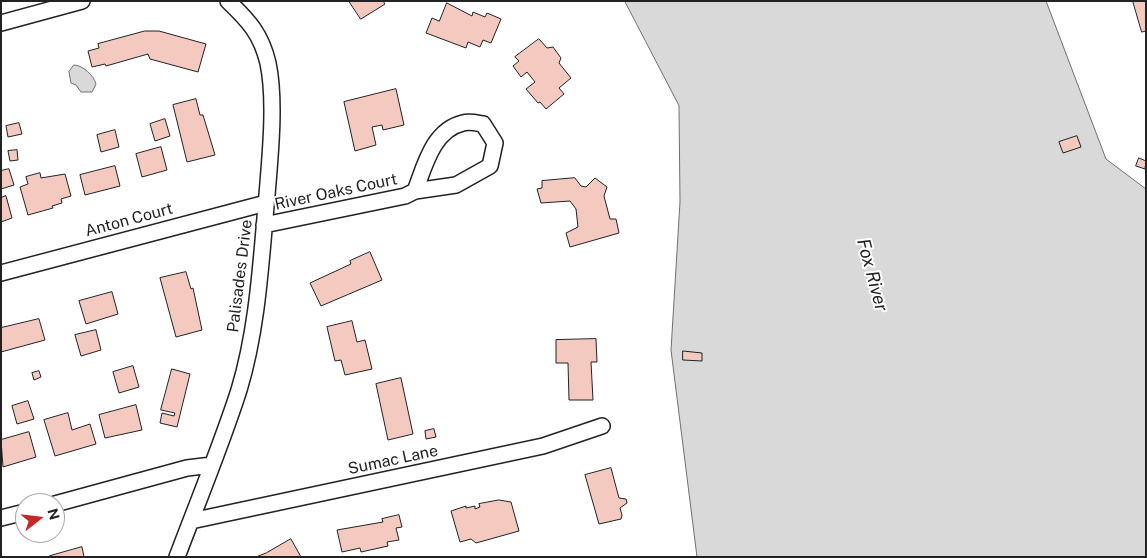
<!DOCTYPE html>
<style>
body{margin:0}
#map{position:relative;width:1147px;height:558px;overflow:hidden;background:#fff;font-family:"Public Sans",sans-serif}
canvas{display:block}
.frame{position:absolute;inset:0;border:2px solid #222;pointer-events:none}
.north{position:absolute;left:15px;top:493px;width:50px;height:50px;box-sizing:border-box;background:#fff;border:1px solid #a7a7a7;border-radius:50%;rotate:74deg;font-size:14px;font-weight:700;line-height:20px;text-align:center;color:#222}
.north::after{content:'';display:block;margin:auto;width:18px;height:22px;background:#c62828;clip-path:polygon(50% 0,100% 100%,50% 72%,0 100%)}
</style>
<div id="map">
<canvas width="1147" height="558"></canvas>
<div class="frame"></div>
<div class="north">N</div>
</div>
<script>
const context = document.querySelector('canvas').getContext('2d');
context.lineJoin = 'round';
function paint(path, color) {
  context.fillStyle = color;
  context.fill(path, 'evenodd');
}
function strokePath(path, color, width, dash) {
  context.strokeStyle = color;
  context.lineWidth = width;
  context.lineCap = dash ? 'butt' : 'round';
  context.setLineDash(dash || []);
  context.stroke(path);
}
function label(font, color, halo, rows, align = 'center') {
  context.font = font + ' "Public Sans",sans-serif';
  context.lineWidth = 4;
  context.setLineDash([]);
  context.textBaseline = 'middle';
  context.strokeStyle = halo;
  context.fillStyle = color;
  for (const [text, x, y, turn = 0] of rows) {
    context.save();
    context.translate(x, y);
    context.rotate((+turn || 0) * Math.PI / 180);
    context.textAlign = isNaN(turn) ? turn : align;
    if (halo) context.strokeText(text, 0, 0);
    context.fillText(text, 0, 0);
    context.restore();
  }
}
const water = new Path2D(`
 M625,1H1046L1106,159L1146,189V557H697L671,350L680,202L679,106Z
 M74,65C83,65 94,76 96,84L92,92H81L76,85L71,83L69,72Z`);
paint(water, '#d9d9d9');
strokePath(water, '#6f6f6f', 1);
const building = new Path2D(`
 M349,1H383L385,4L361,19Z
 M1133,1H1146V31L1142,32Z
 M447,3L472,16L473,12L485,17L487,13L501,19L491,43L483,40L480,47L468,42L466,48L426,33L432,18L439,21Z
 M145,31H159L206,44L198,72L150,59L148,54L106,66L105,64L92,67L88,51L99,48L98,44Z
 M539,39L547,48L553,47L561,58L559,63L571,78L559,88L564,94L546,109L540,102L538,103L526,89L535,82L527,72L521,77L513,66L519,61L515,57Z
 M396,89L404,125L383,130L382,125L372,127L376,145L355,151L344,102Z
 M196,99L200,115H203L215,155L187,162L173,105Z
 M165,119L170,136L155,141L150,124Z
 M19,123L22,134L8,137L6,126Z
 M115,130L119,147L101,152L97,135Z
 M1077,136L1081,147L1063,153L1059,142Z
 M161,147L167,170L142,177L136,154Z
 M17,150L18,160L10,161L8,151Z
 M1139,158L1146,161L1145,169L1136,166Z
 M115,166L120,186L85,195L80,175Z
 M9,169L14,185L1,189V171Z
 M40,173L41,178L65,174L71,196L61,199L62,203L52,206L53,208L28,215L20,187L28,184L26,177Z
 M575,178L581,186L586,187L595,178L607,187L604,196L610,219H616L619,233L570,247L566,233L578,227L576,209L570,201L541,203L537,189L542,188V181Z
 M6,196L12,218L1,222V198Z
 M370,252L382,280L321,306L310,283L351,264L350,261Z
 M186,272L191,289L193,288L202,330L176,337L160,278Z
 M112,292L118,314L86,324L79,301Z
 M39,319L45,340L1,352V328Z
 M352,321L357,342L365,340L372,369L345,375L341,360L335,361L327,327Z
 M96,330L101,350L81,356L75,335Z
 M596,339L597,362H591L593,400H569L568,363H556V340Z
 M683,351L702,353V361L683,360Z
 M133,366L139,387L119,393L113,372Z
 M172,369L190,374L177,427L160,423L162,413L174,416L175,413L161,410Z
 M39,371L41,377L34,380L32,373Z
 M401,378L413,434L388,440L376,384Z
 M28,401L34,419L17,424L12,406Z
 M136,405L142,430L105,438L99,415Z
 M68,413L72,430L90,424L96,444L55,456L44,420Z
 M434,429L436,437L426,439L425,431Z
 M29,432L36,457L3,467L1,440Z
 M611,468L619,498L626,499L627,503L620,508L622,515L621,519L599,524L585,475Z
 M499,500L511,502L519,531L476,543L471,539L460,542L451,511L466,506V508L475,506V509L480,507L479,504Z
 M399,515L402,527L396,528L399,540L387,542L388,546L361,552L360,548L342,552L337,530L383,522L382,519Z
 M291,539L301,557H256L266,553Z
 M82,547L84,557H51L50,556Z`);
paint(building, '#f3c9c0');
strokePath(building, '#222', 1);
const street = new Path2D(`
 M1,23L82,1
 M264,225L405,196L415,191L456,185L490,166L495,143L483,124C477,123 469,121 463,123C433,130 425,165 415,191
 M1,273L266,203
 M55,504L187,468L212,465
 M1,518L25,512
 M191,521L543,446L602,426
 M177,557C198,501 221,446 239,390C258,327 261,260 267,195C270,157 276,101 268,63C261,34 249,21 228,1`);
strokePath(street, '#222', 18);
strokePath(street, '#fff', 15);
label('16px', '#222', '#fff', [
 ["River Oaks Court",336,192,-12],
 ["Anton Court",129,220,-15],
 ["Palisades Drive",240,276,-83],
 ["Sumac Lane",393,460,-12]
]);
label('italic 18px', '#222', '#fff', [
 ["Fox River",872,275,75]
]);
</script>
